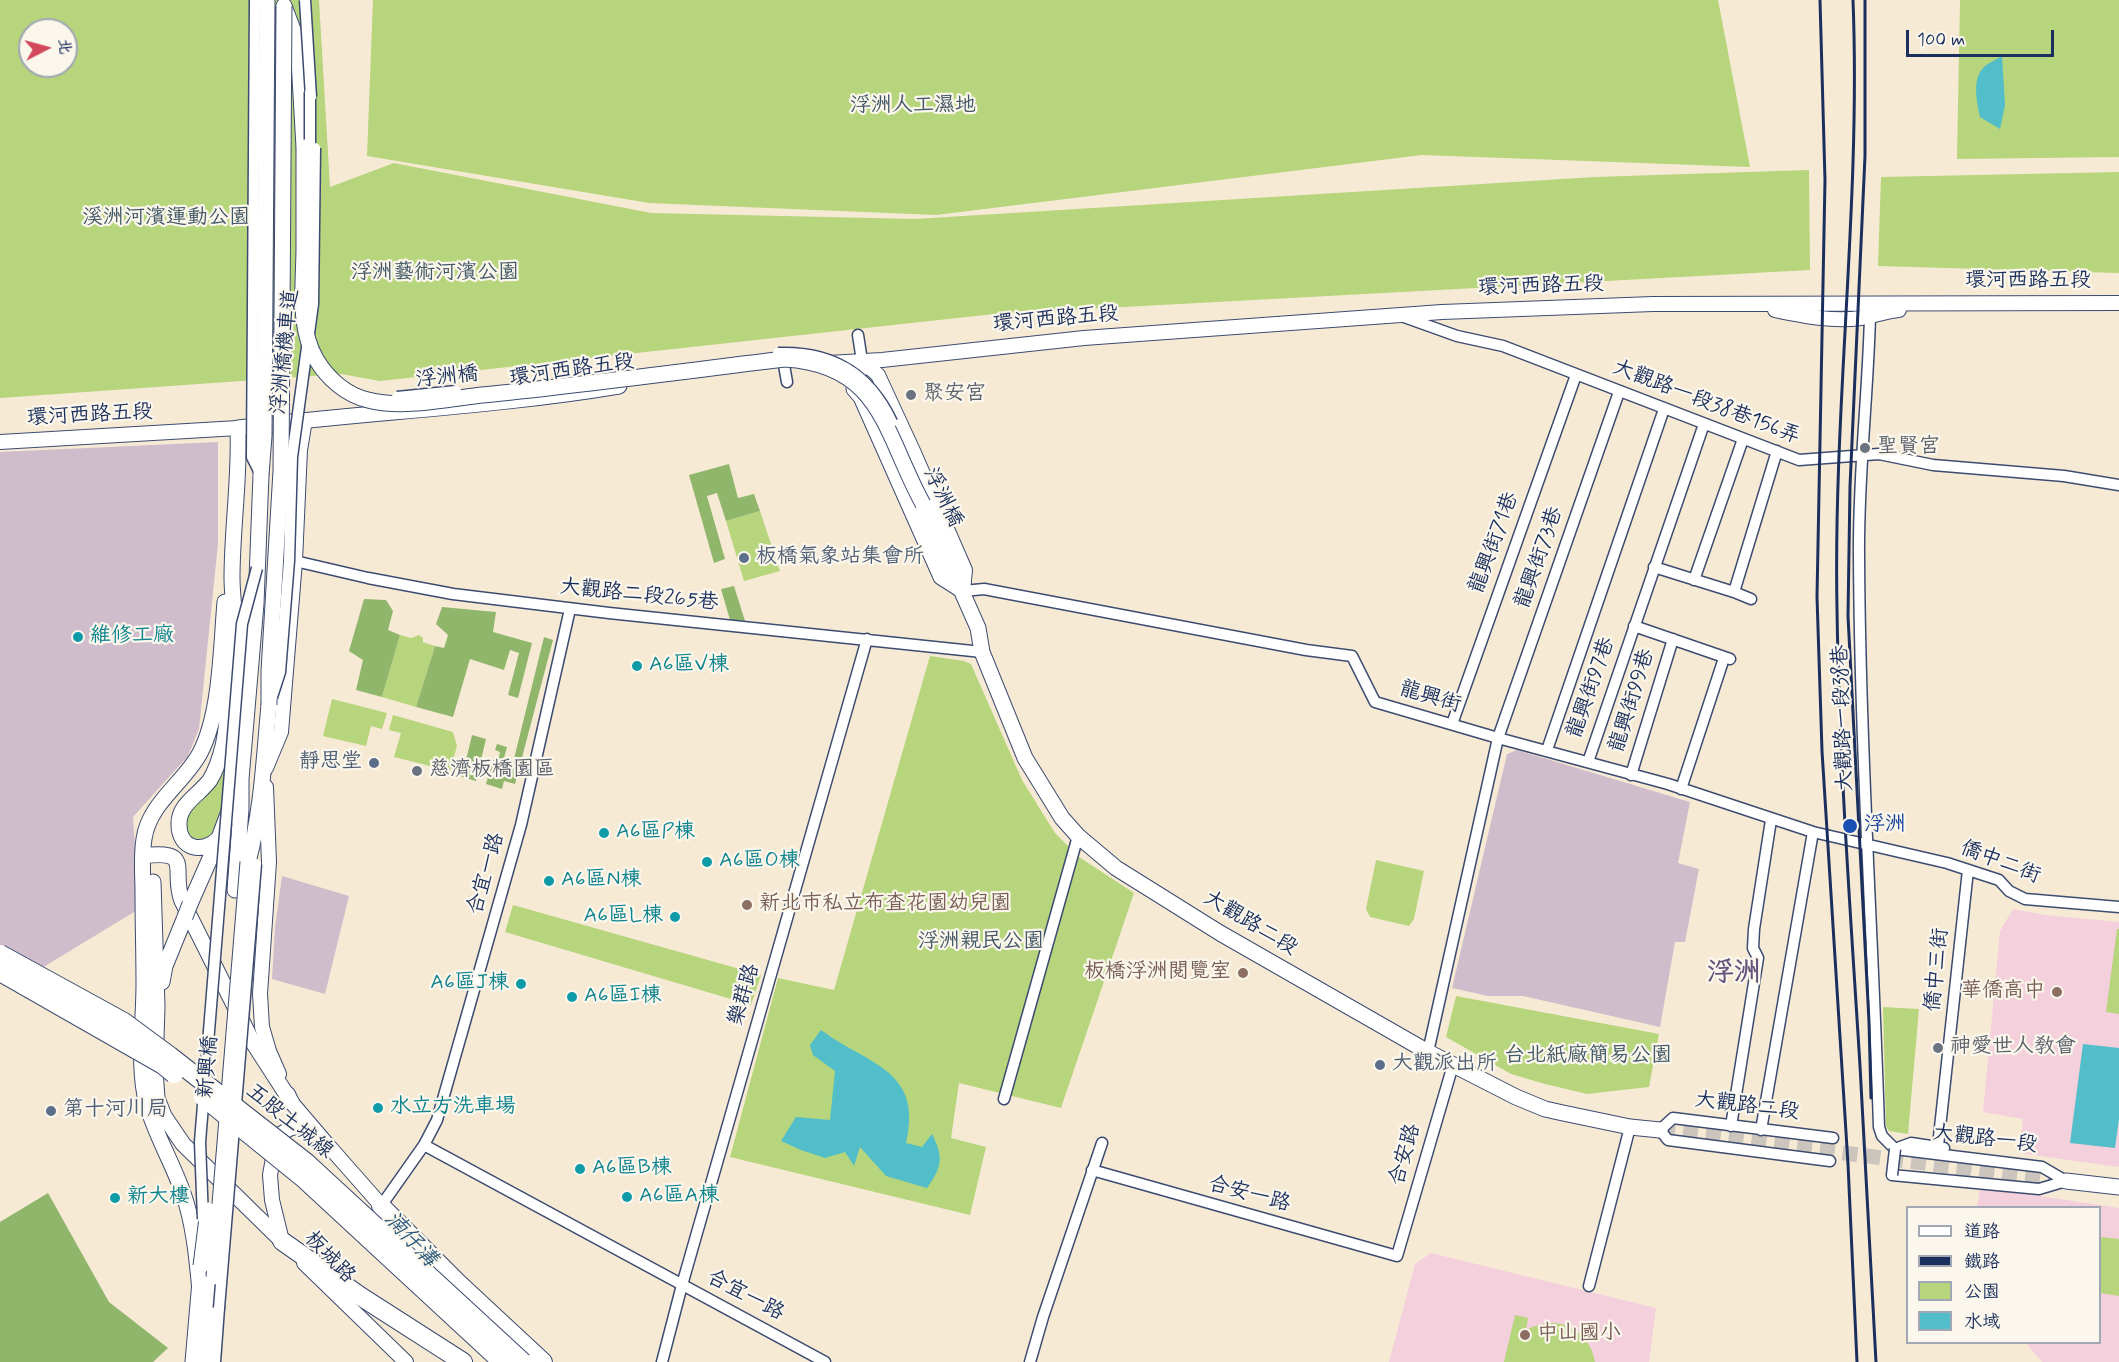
<!DOCTYPE html>
<meta charset="utf-8">
<style>
body{margin:0}
#map{position:relative;width:2119px;height:1362px;overflow:hidden;background:#f7ead5;font-family:Mynerve,"LXGW WenKai TC",sans-serif}
canvas{display:block}
.legend{position:absolute;left:1906px;top:1206px;width:195px;height:138px;box-sizing:border-box;background:#fbf7ec;border:2px solid #a1a7b3;margin:0;padding:8px 10px;list-style:none;font-size:18px;color:#1b2f5e}
.legend li{display:flex;align-items:center;gap:12px;height:30px}
.legend b{width:30px;border:2px solid #a1a7b3}
.north{position:absolute;left:18px;top:18px;width:60px;height:60px;box-sizing:border-box;background:#fbf7ec;border:2px solid #a1a7b3;border-radius:50%;rotate:84deg;font-size:16px;font-weight:700;line-height:24px;text-align:center;color:#1b2f5e}
.north::after{content:'';display:block;margin:auto;width:21px;height:27px;background:#d1495b;clip-path:polygon(50% 0,100% 100%,50% 72%,0 100%)}
.scale{position:absolute;left:1906px;top:30px;width:148px;height:27px;box-sizing:border-box;border:3px solid #1b2f5e;border-top:0;padding-left:8px;font-size:18px;line-height:21px;white-space:nowrap;color:#1b2f5e;-webkit-text-stroke:4px #fbf7ec;paint-order:stroke}
</style>
<div id="map">
<canvas width="2119" height="1362"></canvas>
<ul class="legend">
<li><b style="height:8px;background:#fff"></b>道路</li>
<li><b style="height:8px;background:#1b2f5e"></b>鐵路</li>
<li><b style="height:16px;background:#b6d57c"></b>公園</li>
<li><b style="height:16px;background:#51bec9"></b>水域</li>
</ul>
<div class="north">北</div>
<div class="scale">100 m</div>
</div>
<script>
const context = document.querySelector('canvas').getContext('2d');
context.lineJoin = 'round';
function paint(path, color) {
  context.fillStyle = color;
  context.fill(path, 'evenodd');
}
function strokePath(path, color, width, dash) {
  context.strokeStyle = color;
  context.lineWidth = width;
  context.lineCap = dash ? 'butt' : 'round';
  context.setLineDash(dash || []);
  context.stroke(path);
}
function label(font, color, halo, rows, align = 'center') {
  context.font = font + ' Mynerve,"LXGW WenKai TC",sans-serif';
  context.lineWidth = 4.5;
  context.setLineDash([]);
  context.textBaseline = 'middle';
  context.strokeStyle = halo;
  context.fillStyle = color;
  for (const [text, x, y, turn = 0] of rows) {
    context.save();
    context.translate(x, y);
    context.rotate((+turn || 0) * Math.PI / 180);
    context.textAlign = isNaN(turn) ? turn : align;
    if (halo) context.strokeText(text, 0, 0);
    context.fillText(text, 0, 0);
    context.restore();
  }
}
paint(new Path2D(`
 M2013,909L2045,915L2119,922V1167L2019,1153L2023,1119L1983,1112L2000,931Z
 M1980,1187L2119,1208V1362H2042L2026,1343L2100,1342V1208H1977Z
 M1431,1253L1656,1308L1649,1362H1389L1415,1264Z`), '#f4cfdc');
paint(new Path2D(`
 M218,442V544L199,729L188,756L133,817L139,909L9,988L0,980V452Z
 M1517,750L1690,802L1678,863L1699,869L1685,942H1675L1660,1027L1523,996H1488L1452,988L1507,754Z
 M282,876L349,896L325,994L272,979L275,927Z`), '#d0bdcc');
paint(new Path2D(`
 M0,0H319L330,187L394,163L651,213L915,219L1595,177L1809,170L1810,270L994,314L380,381L341,374L0,398ZM30,30H66V66H30Z
 M373,0H1718L1750,167L1422,155L936,215L649,203L367,156Z
 M1960,0H2119V157L1957,159Z
 M2119,172V273L1878,266L1881,177Z
 M760,511L780,571L744,581L726,521Z
 M400,635L411,638L419,635L423,638V642L435,646L416,707L382,697Z
 M930,656L964,661L971,664L1022,780L1055,833L1079,857L1134,893L1061,1108L959,1083L951,1138L986,1147L970,1215L730,1157L778,978L834,990Z
 M332,699L387,713L382,729L371,726L366,746L323,736Z
 M393,715L453,732L457,746L450,771L394,757L401,733L389,730Z
 M227,759L226,796L214,834C206,838 201,843 192,838C170,824 217,773 227,759Z
 M1376,860L1424,871L1414,919L1409,926L1370,917L1366,909Z
 M513,905L761,975L751,1005L505,932Z
 M2117,929H2119V1014L2106,1012Z
 M1456,996L1659,1034L1649,1087L1587,1094L1545,1084L1511,1074L1446,1037Z
 M1883,1007L1919,1009L1908,1134L1889,1131L1886,1126Z
 M2101,1237L2119,1239V1296L2100,1293Z
 M1515,1315L1528,1318L1526,1330C1556,1313 1589,1328 1595,1362H1504Z`), '#b6d57c');
paint(new Path2D(`
 M729,464L738,498L754,494L760,511L726,521L717,493L707,496L725,559L714,563L689,475Z
 M734,586L745,621L730,620L721,589Z
 M364,599L386,600L393,611L388,630L400,635L382,697L356,690L363,660L349,651Z
 M442,607L496,612L493,632L532,643L518,698L508,695L519,653L510,650L504,670L470,659L453,717L416,707L435,646L444,648L448,635L436,624Z
 M544,637L553,640L515,784L504,781L502,789L486,784L493,760L498,762L500,752L495,750L497,744L507,747L500,772L510,775Z
 M472,735L486,739L476,781L462,777Z
 M48,1193L109,1302L168,1348L153,1362H0V1222Z`), '#90b66c');
paint(new Path2D(`
 M2002,56L2005,105L2000,129L1980,117C1977,102 1971,78 1985,66C1990,62 1997,59 2002,56Z
 M821,1030C866,1064 924,1069 906,1143L922,1147L932,1134C944,1158 942,1167 927,1188L886,1176L860,1147L854,1166L845,1152L825,1158L801,1150L781,1141L796,1117L830,1120L835,1071L813,1055L810,1045Z
 M2083,1044L2119,1048V1119L2115,1148L2070,1143Z`), '#51bec9');
strokePath(new Path2D(`
 M1660,1130L2066,1181`), '#cbc5bd', 15, [15, 8]);
const minor = new Path2D(`
 M1870,316C1868,396 1858,476 1859,556C1860,747 1873,937 1879,1127L1882,1136L1895,1149L2042,1167L2066,1181
 M1404,317L1457,336L1503,346L1799,460L1879,454L1933,465L2064,476L2119,485
 M858,335L862,361
 M784,365L787,382
 M295,561L368,578L453,594L609,613L982,652
 M1654,567L1734,592L1751,599
 M1694,580L1743,439
 M963,591L984,589L1306,650L1352,656L1375,702L1498,738L1668,784L1813,832L1947,863L1999,880L2009,891L2025,899L2119,907
 M1734,592L1777,451
 M1634,626L1730,659
 M1452,724L1576,375
 M1547,750L1664,409
 M1588,762L1704,424
 M1631,775L1673,639
 M1681,789L1724,658
 M1428,1052L1498,738L1619,392
 M1004,1099L1078,836
 M1731,1126L1758,958L1753,948L1754,929L1771,820
 M1761,1130L1813,832
 M424,1145L825,1362
 M1938,1146L1968,870
 M1895,1149L1911,1143L1944,1148
 M1830,1161L1668,1140L1660,1130L1673,1118L1833,1138
 M1092,1170L1397,1256L1453,1065
 M1892,1175L2039,1189L2066,1181
 M381,1206L424,1145L437,1120L521,825L570,609
 M1589,1286L1630,1127
 M215,1362L219,1308
 M662,1362L682,1285L867,639
 M1030,1362L1043,1317L1102,1143`);
const tertiary = new Path2D(`
 M1775,310C1804,316 1832,322 1861,318C1874,316 1886,311 1899,310
 M862,361L878,375L914,453L965,570L963,591
 M828,363L882,360L1084,338L1442,312L1653,304L2119,303
 M0,442L238,428
 M266,768L281,732L295,561L300,450L305,420
 M266,787L269,862L260,994L262,1027L269,1051L279,1074
 M288,1094L292,1103L327,1144
 M284,1243L282,1241L272,1200L270,1175L277,1136L291,1128L300,1127L327,1144L386,1211
 M304,1263L406,1362`);
const secondary = new Path2D(`
 M284,6L298,43L304,147
 M854,389L861,397L941,577L963,591
 M860,391L858,377L862,361
 M923,504L978,628L982,652L1025,758L1062,818L1078,836L1116,868L1220,933L1428,1052L1516,1097L1545,1109L1563,1113L1630,1127L1660,1130
 M241,779L219,838C203,855 178,849 179,823C179,804 200,794 210,780C216,770 220,758 223,746C229,720 229,691 231,664C232,652 235,640 235,628C235,612 232,595 232,578C232,528 240,478 238,428C365,412 493,407 619,386
 M143,856C195,849 170,871 182,901L252,1041L292,1103
 M248,862C262,810 264,758 269,705
 M153,882L157,1006L155,1071L157,1098L164,1116L183,1144L282,1241
 M235,890L241,809V779L256,604L261,475
 M190,904L219,838
 M162,982L165,966L185,917
 M2066,1181L2119,1187
 M200,1291C197,1259 194,1224 183,1193C173,1164 156,1136 147,1105C137,1066 144,1024 144,984C144,954 143,923 143,893C143,875 141,857 144,839C149,803 184,783 200,753C221,713 221,647 225,602
 M193,1362L200,1281
 M207,1362L214,1277`);
const trunk = new Path2D(`
 M381,1206L458,1283L543,1362
 M282,1241L360,1296L463,1362`);
strokePath(minor, '#3c4b70', 13);
strokePath(tertiary, '#3c4b70', 16);
strokePath(secondary, '#3c4b70', 17);
strokePath(trunk, '#3c4b70', 20);
strokePath(minor, '#fff', 10);
strokePath(tertiary, '#fff', 14);
strokePath(secondary, '#fff', 15);
strokePath(trunk, '#fff', 18);
strokePath(new Path2D(`
 M1820,0L1825,180L1817,597L1822,751L1848,1164L1857,1362
 M1853,0C1861,203 1833,406 1837,609C1839,751 1849,892 1858,1034C1865,1143 1870,1252 1876,1362
 M1865,0V156L1850,486L1848,616L1869,1022L1871,1098`), '#1b2f5e', 3);
const minorBridge = new Path2D(`
 M255,0L252,457L261,475
 M305,0L311,97
 M310,157V92
 M778,353C832,351 869,373 892,422
 M397,397L456,391
 M272,697L280,672L289,561L292,457L313,304L315,148
 M1892,1175L1895,1149
 M203,1219L200,1142L242,624L257,568
 M219,1308L256,864`);
const secondaryBridge = new Path2D(`
 M304,147C304,180 304,213 304,247C304,283 297,326 316,359C327,378 346,395 368,400C402,409 447,399 482,395C583,385 684,371 785,359C882,365 884,433 923,504
 M261,475L264,436L267,0
 M269,705V671L281,471L284,6
 M185,917L190,904
 M201,1266L208,1210
 M214,1277L248,862`);
const trunkBridge = new Path2D(`
 M0,954L124,1022L170,1056L307,1163L523,1362
 M0,972L163,1065L174,1074
 M203,1097L303,1178L502,1362`);
strokePath(minorBridge, '#3c4b70', 13, []);
strokePath(secondaryBridge, '#3c4b70', 17, []);
strokePath(trunkBridge, '#3c4b70', 20, []);
strokePath(minorBridge, '#fff', 10);
strokePath(secondaryBridge, '#fff', 15);
strokePath(trunkBridge, '#fff', 18);
for (const [x, y, r, color] of [
 [911,395,6,"#6b7280"],
 [1865,448,6,"#6b7280"],
 [744,558,6,"#5c6f8a"],
 [78,637,6,"#0f9aa8"],
 [637,666,6,"#0f9aa8"],
 [374,763,6,"#5c6f8a"],
 [417,771,6,"#6b7280"],
 [1850,826,8,"#1a4fb4"],
 [604,833,6,"#0f9aa8"],
 [707,862,6,"#0f9aa8"],
 [549,881,6,"#0f9aa8"],
 [747,905,6,"#8d6e63"],
 [675,917,6,"#0f9aa8"],
 [1243,973,6,"#8d6e63"],
 [521,984,6,"#0f9aa8"],
 [2057,992,6,"#8d6e63"],
 [572,997,6,"#0f9aa8"],
 [1938,1048,6,"#6b7280"],
 [1380,1065,6,"#5c6f8a"],
 [378,1108,6,"#0f9aa8"],
 [51,1111,6,"#5c6f8a"],
 [580,1169,6,"#0f9aa8"],
 [627,1197,6,"#0f9aa8"],
 [115,1198,6,"#0f9aa8"],
 [1525,1335,6,"#8d6e63"]
]) {
  const dot = new Path2D();
  dot.arc(x, y, r, 0, 2 * Math.PI);
  context.fillStyle = color;
  context.fill(dot);
  strokePath(dot, '#fbf7ec', 2);
}
label('21px', '#425866', '#fbf7ec', [
 ["浮洲人工濕地",913,107],
 ["溪洲河濱運動公園",166,219],
 ["浮洲藝術河濱公園",435,274],
 ["浮洲親民公園",981,943],
 ["台北紙廠簡易公園",1588,1057]
]);
label('21px', '#1b2f5e', '#fbf7ec', [
 ["環河西路五段",2028,282],
 ["環河西路五段",1541,287,-2],
 ["環河西路五段",1056,320,-5],
 ["浮洲橋機車道",286,352,-84],
 ["環河西路五段",572,371,-8],
 ["浮洲橋",447,378,-6],
 ["大觀路一段38巷156弄",1706,403,21],
 ["環河西路五段",90,416,-3],
 ["浮洲橋",942,498,64],
 ["龍興街71巷",1495,543,-70],
 ["龍興街73巷",1540,558,-71],
 ["大觀路二段265巷",639,596,6],
 ["龍興街97巷",1592,688,-71],
 ["龍興街",1430,698,16],
 ["龍興街99巷",1633,701,-73],
 ["大觀路一段38巷",1844,718,-92],
 ["僑中二街",2000,863,21],
 ["合宜一路",487,874,-74],
 ["大觀路二段",1250,924,31],
 ["僑中三街",1938,970,-84],
 ["樂群路",745,995,-74],
 ["新興橋",209,1067,-85],
 ["大觀路二段",1747,1107,7],
 ["五股土城線",289,1122,39],
 ["大觀路一段",1985,1140,7],
 ["合安路",1406,1155,-74],
 ["合安一路",1249,1195,15],
 ["板城路",329,1258,46],
 ["合宜一路",745,1296,28]
]);
label('21px', '#5b616d', '#fbf7ec', [
 ["聚安宮",923,395],
 ["聖賢宮",1877,448],
 ["慈濟板橋園區",429,771],
 ["神愛世人教會",1950,1048]
], 'left');
label('21px', '#4e5e75', '#fbf7ec', [
 ["板橋氣象站集會所",756,558],
 ["靜思堂",362,763,"right"],
 ["大觀派出所",1392,1065],
 ["第十河川局",63,1111]
], 'left');
label('21px', '#0d838f', '#fbf7ec', [
 ["維修工廠",90,637],
 ["A6區V棟",649,666],
 ["A6區P棟",616,833],
 ["A6區O棟",719,862],
 ["A6區N棟",561,881],
 ["A6區L棟",663,917,"right"],
 ["A6區J棟",509,984,"right"],
 ["A6區I棟",584,997],
 ["水立方洗車場",390,1108],
 ["A6區B棟",592,1169],
 ["A6區A棟",639,1197],
 ["新大樓",127,1198]
], 'left');
label('21px', '#164399', '#fbf7ec', [
 ["浮洲",1864,826]
], 'left');
label('21px', '#785e54', '#fbf7ec', [
 ["新北市私立布查花園幼兒園",759,905],
 ["板橋浮洲閱覽室",1231,973,"right"],
 ["華僑高中",2045,992,"right"],
 ["中山國小",1537,1335]
], 'left');
label('italic 22px', '#2b5a7e', '#fbf7ec', [
 ["湳仔溝",410,1240,47]
]);
label('bold 27px', '#60547b', '#fbf7ec', [
 ["浮洲",1734,974]
]);
</script>
